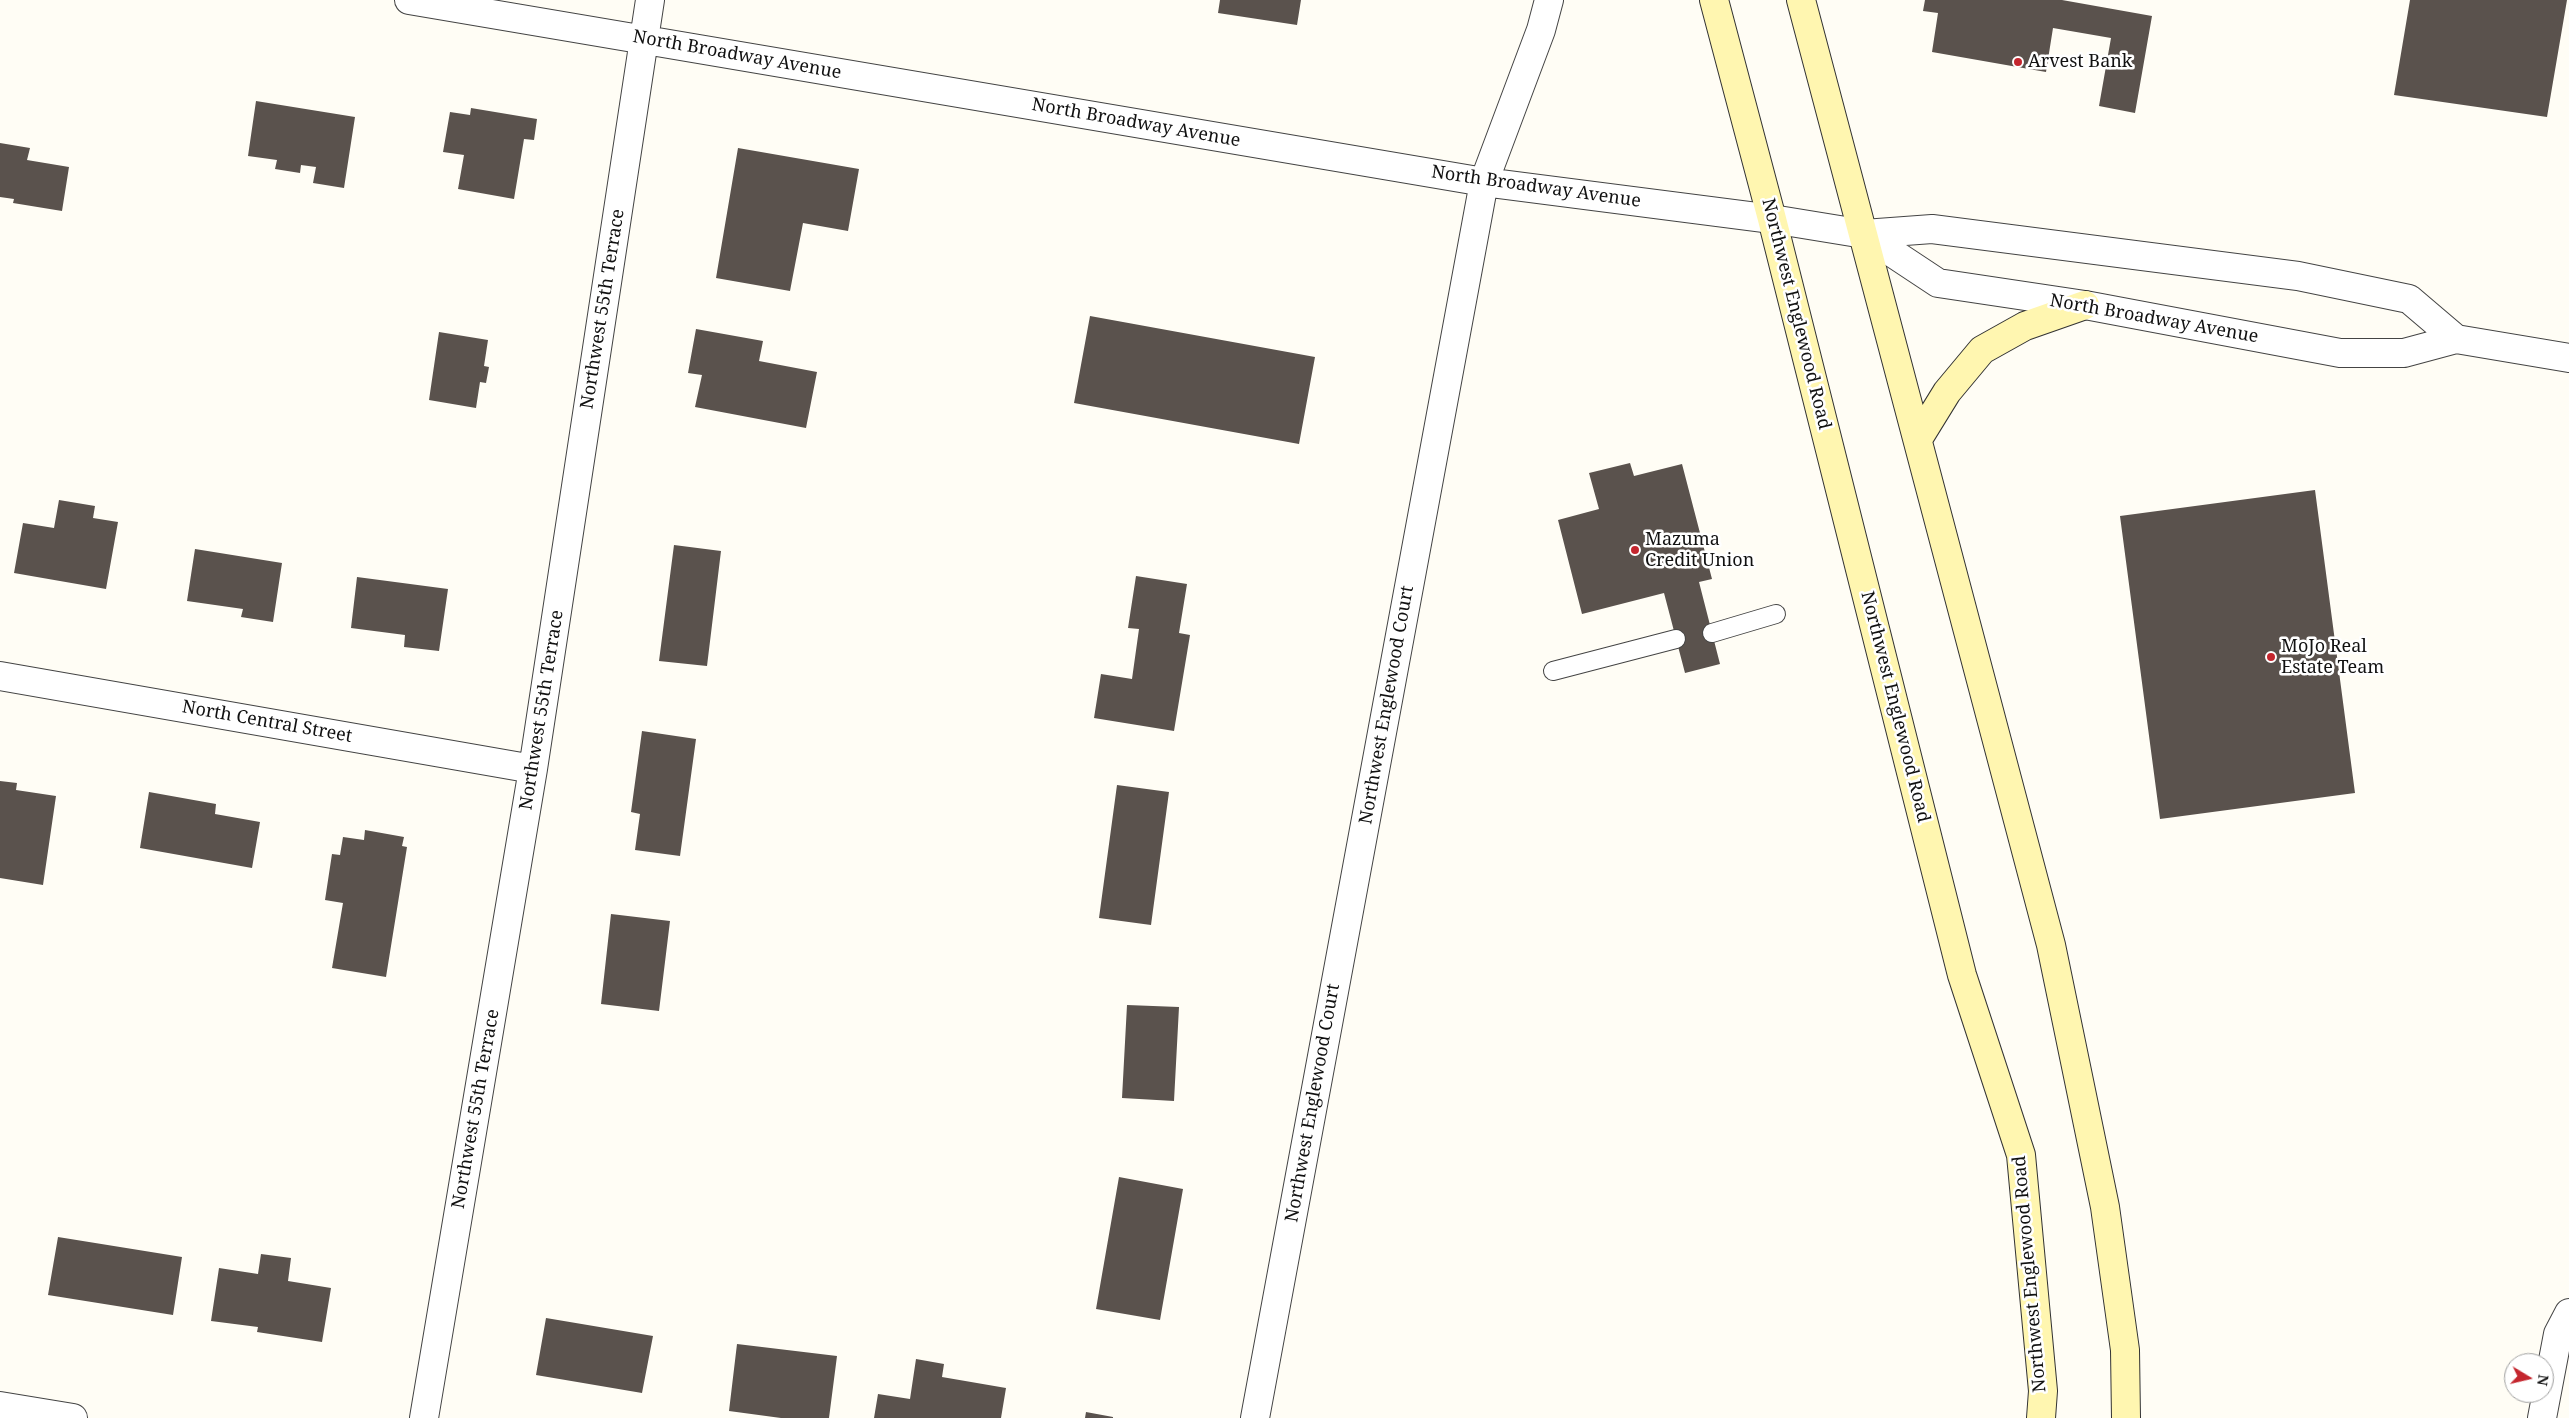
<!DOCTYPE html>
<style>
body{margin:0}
#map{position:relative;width:2569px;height:1418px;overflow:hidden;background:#fffdf5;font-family:"Noto Serif",serif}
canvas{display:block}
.north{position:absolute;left:2504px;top:1353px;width:50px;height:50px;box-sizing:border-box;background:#fff;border:1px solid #a0a0a0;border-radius:50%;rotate:99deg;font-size:14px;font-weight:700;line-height:20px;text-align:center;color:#111}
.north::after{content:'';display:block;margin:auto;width:18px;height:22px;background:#c4262e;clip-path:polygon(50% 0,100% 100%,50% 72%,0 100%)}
</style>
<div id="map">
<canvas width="2569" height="1418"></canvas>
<div class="north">N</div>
</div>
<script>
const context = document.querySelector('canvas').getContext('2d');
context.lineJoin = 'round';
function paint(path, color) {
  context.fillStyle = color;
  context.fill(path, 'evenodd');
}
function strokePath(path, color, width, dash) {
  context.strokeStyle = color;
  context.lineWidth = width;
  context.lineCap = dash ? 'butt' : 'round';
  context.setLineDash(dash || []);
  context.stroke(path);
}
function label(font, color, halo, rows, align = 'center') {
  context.font = font + ' "Noto Serif",serif';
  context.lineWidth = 5;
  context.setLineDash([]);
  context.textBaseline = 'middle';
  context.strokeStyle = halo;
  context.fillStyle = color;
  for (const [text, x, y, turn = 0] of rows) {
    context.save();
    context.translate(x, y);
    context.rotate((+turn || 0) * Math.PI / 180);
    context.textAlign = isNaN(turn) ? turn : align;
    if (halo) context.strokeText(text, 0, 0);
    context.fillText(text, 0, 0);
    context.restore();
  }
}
paint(new Path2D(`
 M1220,0H1301L1297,25L1218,13Z
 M1925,0H2062L2152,16L2135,113L2099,106L2111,38L2053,28L2046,72L1932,52L1938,13L1923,11Z
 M2410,0H2567L2547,117L2394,95Z
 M256,101L355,117L344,188L313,183L316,167L301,165L300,173L275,169L277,160L248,156Z
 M471,108L537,119L534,140L524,139L514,199L458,189L464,155L443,152L450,112L470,115Z
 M0,143L30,148L27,160L69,167L62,211L13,203L14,199L0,197Z
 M738,148L859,169L848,231L803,223L790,291L716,278Z
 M1090,316L1315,357L1299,444L1074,403Z
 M696,329L763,341L759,361L817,372L806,428L695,407L702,375L688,373Z
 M439,332L488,340L484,366L489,367L486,383L480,382L476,408L429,400Z
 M1630,463L1634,476L1682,464L1712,579L1699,582L1720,664L1685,673L1664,593L1582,614L1558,520L1599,509L1589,473Z
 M2315,490L2355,793L2160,819L2120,516Z
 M59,500L95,506L93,518L118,522L106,589L14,573L23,523L54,528Z
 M674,545L721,551L707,666L659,661Z
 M195,549L282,563L273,622L241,617L243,609L187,601Z
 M1136,576L1187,584L1179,633L1190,635L1174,731L1094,718L1101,674L1132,679L1139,629L1128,628Z
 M357,577L448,589L439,651L404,647L405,635L351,628Z
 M642,731L696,739L680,856L635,850L640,814L631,812Z
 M0,781L17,783L16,790L56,796L43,885L0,878Z
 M1117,785L1169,792L1151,925L1099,918Z
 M149,792L216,804L215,814L260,822L252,868L140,848Z
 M365,830L404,837L402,846L407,847L386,977L332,968L343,903L325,900L332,854L340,855L343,837L364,840Z
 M611,914L670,921L659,1011L601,1004Z
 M1127,1005L1179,1007L1174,1101L1122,1098Z
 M1119,1177L1183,1189L1160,1320L1096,1309Z
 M58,1237L182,1257L173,1315L48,1295Z
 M261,1254L291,1258L288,1281L331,1288L322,1342L257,1332L258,1327L211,1321L219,1268L258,1274Z
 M546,1318L653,1336L642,1393L536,1375Z
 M737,1344L837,1356L829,1418H781L729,1411Z
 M916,1359L944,1364L942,1377L1006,1388L1001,1418H874L878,1394L910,1399Z
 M1086,1412L1113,1417V1418H1085Z`), '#5a524d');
const service = new Path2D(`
 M1712,633L1776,614
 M1553,671L1676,639`);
const minor = new Path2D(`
 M409,0L1484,182L1772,219L1864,234
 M0,676L533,769
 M0,1406L73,1418
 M424,1418L533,769L650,0
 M1255,1418L1484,182L1541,30L1549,0
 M2542,1418L2558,1334L2569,1313`);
const tertiary = new Path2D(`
 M1864,234L1938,283L2085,305L2340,353H2404L2456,339L2569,358
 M1864,234L1932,229L2298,276L2409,299L2456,339`);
const secondary = new Path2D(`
 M1714,0L1772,219L1962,975L2021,1155L2043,1391L2041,1418
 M1801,0L2051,945L2105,1207L2125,1350L2126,1418
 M1918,439L1947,392L1982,350L2025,326L2085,305`);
strokePath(service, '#444', 20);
strokePath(minor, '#444', 30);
strokePath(tertiary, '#444', 30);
strokePath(secondary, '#333', 30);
strokePath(service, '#fff', 18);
strokePath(minor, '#fff', 28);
strokePath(tertiary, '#fff', 28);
strokePath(secondary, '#fff6b0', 28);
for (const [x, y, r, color] of [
 [2018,62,5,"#c4262e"],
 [1635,550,5,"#c4262e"],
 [2271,657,5,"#c4262e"]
]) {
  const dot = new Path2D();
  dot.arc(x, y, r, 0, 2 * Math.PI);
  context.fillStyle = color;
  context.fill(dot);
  strokePath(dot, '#fff', 2);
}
label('18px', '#111', '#fff', [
 ["North Broadway Avenue",737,55,10],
 ["North Broadway Avenue",1136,123,10],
 ["North Broadway Avenue",1536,187,8],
 ["Northwest 55th Terrace",603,309,-81],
 ["Northwest Englewood Road",1796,314,76],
 ["North Broadway Avenue",2154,319,10],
 ["Northwest Englewood Court",1387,705,-80],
 ["Northwest Englewood Road",1895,707,76],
 ["Northwest 55th Terrace",542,710,-81],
 ["North Central Street",267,722,10],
 ["Northwest Englewood Court",1313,1103,-80],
 ["Northwest 55th Terrace",476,1109,-80],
 ["Northwest Englewood Road",2030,1274,-95]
]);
label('18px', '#111', '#fff', [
 ["Arvest Bank",2028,62],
 ["Mazuma",1645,540],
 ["Credit Union",1645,561],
 ["MoJo Real",2281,647],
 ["Estate Team",2281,668]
], 'left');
</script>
